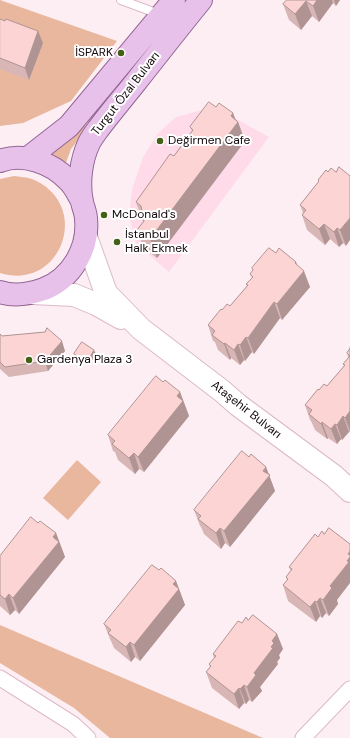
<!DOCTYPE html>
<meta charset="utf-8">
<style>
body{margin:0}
canvas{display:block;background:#fdeef4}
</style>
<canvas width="350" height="738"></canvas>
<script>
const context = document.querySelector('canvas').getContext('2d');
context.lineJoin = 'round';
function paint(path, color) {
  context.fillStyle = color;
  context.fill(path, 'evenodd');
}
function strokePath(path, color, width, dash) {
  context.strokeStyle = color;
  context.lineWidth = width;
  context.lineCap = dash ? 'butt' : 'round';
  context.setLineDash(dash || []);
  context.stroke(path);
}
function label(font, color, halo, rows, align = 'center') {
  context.font = font + ' "DM Sans",sans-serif';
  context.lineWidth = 4;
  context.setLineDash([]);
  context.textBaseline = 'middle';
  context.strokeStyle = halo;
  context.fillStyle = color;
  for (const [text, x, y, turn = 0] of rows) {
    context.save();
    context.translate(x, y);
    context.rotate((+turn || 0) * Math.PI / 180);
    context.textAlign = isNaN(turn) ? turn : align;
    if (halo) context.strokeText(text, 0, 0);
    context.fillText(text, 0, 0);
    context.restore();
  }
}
paint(new Path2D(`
 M202,110L231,116L269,137L169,272L136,244L129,216L132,189L143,157L159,132L176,117Z`), '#ffdbea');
paint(new Path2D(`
 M0,0L117,41L71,101L23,123L0,126Z
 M97,116L71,149L63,171L40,155L65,142Z
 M14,176C20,177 26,177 32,179C93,204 62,292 0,273V179Z
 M77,460L101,482L68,520L43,498Z
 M0,625L263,738H110L74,708L0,663Z`), '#e9b79e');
const lane = new Path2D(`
 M121,0L159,14`);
const street = new Path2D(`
 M0,678L73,724L88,738
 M303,738L350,689`);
const secondary = new Path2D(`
 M86,237L106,293L141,329L222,391L238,405L334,476L350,491
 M32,293L74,295L96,304L121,318`);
const primary = new Path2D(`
 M28,158L69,126L174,0
 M0,161C23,152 52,163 68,180C74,185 78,194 82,201
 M0,292C15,297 30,294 44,289C72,278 89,248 86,219C86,213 83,207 82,202C78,183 81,160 89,143C92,137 96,132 99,128C111,112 123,98 135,83C157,55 179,27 201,0`);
strokePath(lane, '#dcb9c8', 10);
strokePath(street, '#dcb9c8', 17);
strokePath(secondary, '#dcb9c8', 24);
strokePath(primary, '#936694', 24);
strokePath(lane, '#fff', 8);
strokePath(street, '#fff', 15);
strokePath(secondary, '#fff', 22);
strokePath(primary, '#e8c1eb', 22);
paint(new Path2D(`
 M287,0H340L336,6L333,3L319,22L312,16L301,30L289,20L283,4Z
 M0,19L38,31L43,43L29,80L0,69Z
 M216,107L233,113L235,120L238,122L245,141L157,258L144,249L137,230L143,222L136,202L174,156L192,131L190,127Z
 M326,170L346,246L343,243L339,247L330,239L325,245L307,230L302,215L303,213L300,205L319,181L318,180Z
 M276,253L296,262L297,265L310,287L282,320L280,318L254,354L252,352L245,361L244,360L240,365L231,358L230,360L218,350L215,342L213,341L208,325L222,310L230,306L247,286L246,284L252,278L250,274L253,271L252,268Z
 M45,332L65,351L48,371L9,377L0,369V334L2,336Z
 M350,346V432H349L342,440L341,439L337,444L328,438L327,439L315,430L311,421L310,420L305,405L319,390L327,386L344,366L343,364L348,358L347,353L349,350V348Z
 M74,354H96L89,365L76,358Z
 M163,382L180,392L189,416L144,472L139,469L135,474L118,460L115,452L113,451L108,435Z
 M249,457L266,467L275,491L230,547L225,543L221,549L204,534L201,527L200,526L194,510Z
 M38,523L56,533L65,557L19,614L15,610L10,615L0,606V556Z
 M318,537L338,604L329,616L326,613L322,618L320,616L316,622L288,601L283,585L287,580L286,577L291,571L289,567Z
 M159,570L176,581L185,605L140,661L135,657L131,662L114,648L111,641L110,639L104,624Z
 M248,620L277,634L283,649L279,655L280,658L277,662L278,664L260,687L262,691L252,702L249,700L246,704L244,703L239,709L212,688L206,672L210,667L209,664L214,658L213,654L242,623Z`), '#d8b6b5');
paint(new Path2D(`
 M317,0H332L333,3L319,22L313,6Z
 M334,0H340L336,6Z
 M306,1L312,16L301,30L295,14Z
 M38,31L43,43L29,80L25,68Z
 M233,113L237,123L238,122L245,141L157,258L150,239Z
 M350,218V240L346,246L340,230Z
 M324,224L330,239L325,245L319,229Z
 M337,228L343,243L339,247L334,232Z
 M296,262L301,275L304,271L310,287L282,320L277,304Z
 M274,302L280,318L254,354L248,338Z
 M246,337L252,352L245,361L240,345Z
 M62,341L65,351L48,371L45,361Z
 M225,343L231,358L230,360L224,344Z
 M238,344L244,360L240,365L234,350Z
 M94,350L96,354L89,365L87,362Z
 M180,392L189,416L144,472L138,457Z
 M350,411V431L345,418Z
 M343,416L349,432L342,440L337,425Z
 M322,422L328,438L327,439L321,424Z
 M335,424L341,439L337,444L331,429Z
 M134,453L139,469L135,474L129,458Z
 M266,467L275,491L230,547L224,531Z
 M220,528L225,543L221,549L216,533Z
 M56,533L65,557L19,614L13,598Z
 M350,551V583L337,600L338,604L329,616L323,600L330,586Z
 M176,581L185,605L140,661L134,645L173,584Z
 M9,594L15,610L10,615L5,599Z
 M320,598L326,613L322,618L317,602Z
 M315,601L320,616L316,622L310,607Z
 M277,634L283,649L279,655L280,658L277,662L278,664L260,687L262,691L252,702L247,687L272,641Z
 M130,642L135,657L131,662L126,647Z
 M244,685L249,700L246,704L240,689Z
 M239,688L244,703L239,709L234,694Z`), '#b09494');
const building = new Path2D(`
 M287,0H317L313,6L306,1L295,14L283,4Z
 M0,19L5,21L6,19L38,31L25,68L0,58Z
 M209,102L216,107L219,103L233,113L231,116L238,122L150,239L137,230L144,221L141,206L136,202L170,154L174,156L193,130L190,127Z
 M339,167L350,176V218L340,230L337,228L334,232L324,224L319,229L302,215L306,210L300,205L319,181L318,180L326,170L328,172L331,168L336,172Z
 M269,248L276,253L279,248L296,262L295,263L304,271L277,304L274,302L248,338L246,337L240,345L238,344L234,350L225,343L224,344L212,335L215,331L208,325L221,309L222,310L227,304L230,306L248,285L246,284L253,277L250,274L253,270L252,268Z
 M47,328L62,341L45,361L5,367L0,362V334L2,336L45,332Z
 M82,342L94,350L87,362L74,354Z
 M350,349V411L345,418L343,416L337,425L335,424L331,429L322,422L321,424L309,414L312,410L305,405L318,389L319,390L324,384L327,386L345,365L343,364L350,356L347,353Z
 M156,376L163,382L165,380L180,392L177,396L183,401L138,457L134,453L129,458L112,444L115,441L108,435Z
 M242,451L249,457L251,454L266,467L263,471L270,475L224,531L220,528L216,533L198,519L201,516L194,510Z
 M31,517L38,523L40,521L56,533L53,537L59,542L13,598L9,594L5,599L0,595V556Z
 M329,528L350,544V551L348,554L350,555V557L347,561L349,562L330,586L332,588L323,600L320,598L317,602L315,601L310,607L283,585L288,579L286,577L292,569L289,567L315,534L318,537L322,531L324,534Z
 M152,565L159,570L161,568L176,581L173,584L179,589L134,645L130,642L126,647L108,633L111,630L104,624Z
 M253,615L277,634L272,641L274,643L271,647L273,648L254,673L256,675L247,687L244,685L240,689L239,688L234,694L206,672L211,666L209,664L216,656L213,654L238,621L242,623L246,617L248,620Z`);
paint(building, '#fbd4d3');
strokePath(building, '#b09494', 1);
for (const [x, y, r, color] of [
 [121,53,4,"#436115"],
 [160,141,4,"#436115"],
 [104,215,4,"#436115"],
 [117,242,4,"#436115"],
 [29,360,4,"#436115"]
]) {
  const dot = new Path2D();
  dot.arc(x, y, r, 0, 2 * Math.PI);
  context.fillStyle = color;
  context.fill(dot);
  strokePath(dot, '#fff', 1.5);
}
label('12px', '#13080d', '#fff', [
 ["İSPARK",113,53,"right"],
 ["Değirmen Cafe",168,141],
 ["McDonald's",112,215],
 ["İstanbul",125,235],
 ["Halk Ekmek",125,249],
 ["Gardenya Plaza 3",37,360]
], 'left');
label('12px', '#13080d', '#fff', [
 ["Turgut Özal Bulvarı",126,94,-52],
 ["Ataşehir Bulvarı",246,410,38]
]);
</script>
